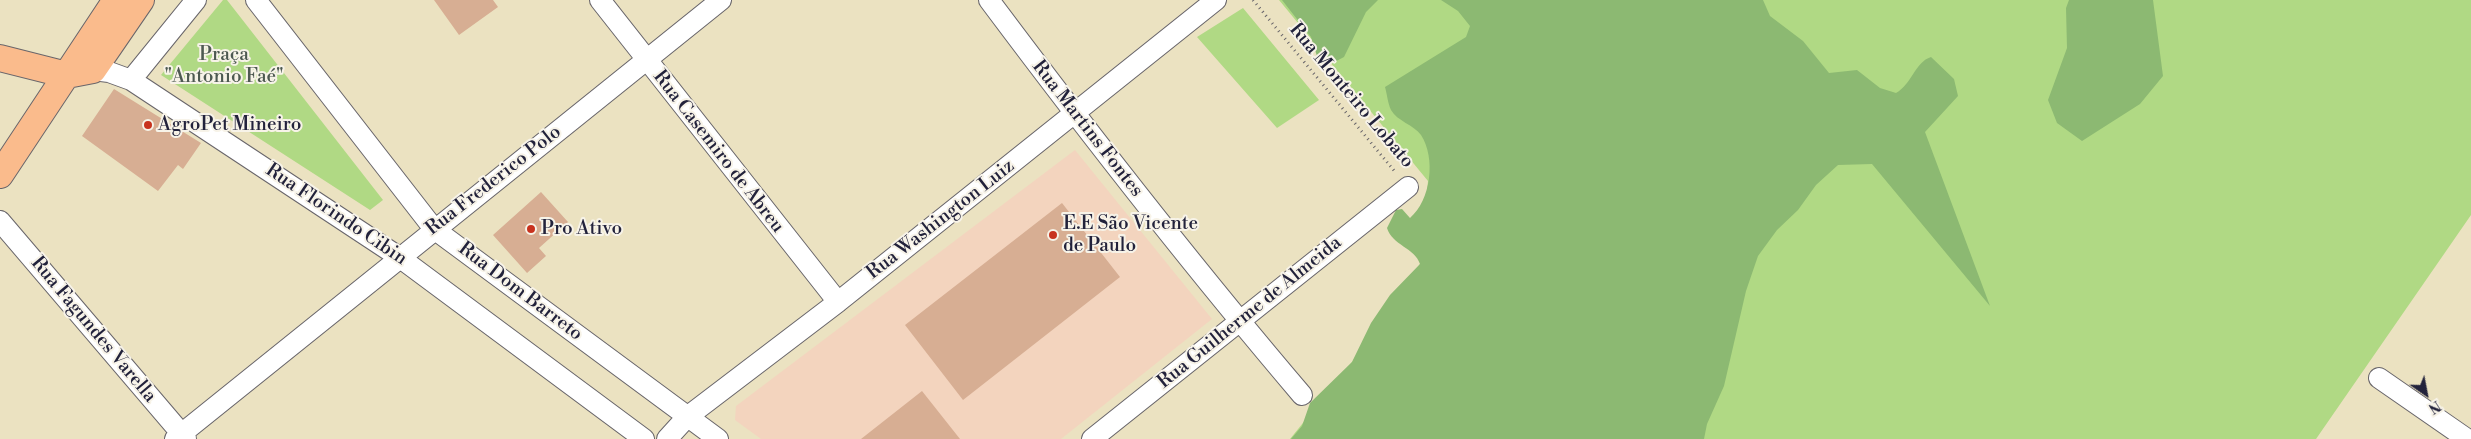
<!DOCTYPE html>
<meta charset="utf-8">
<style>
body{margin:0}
#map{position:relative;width:2471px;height:439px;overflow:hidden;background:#ebe2c1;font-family:"Libre Bodoni",serif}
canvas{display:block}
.north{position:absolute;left:2401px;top:369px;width:50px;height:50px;-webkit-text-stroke:4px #f7f3e8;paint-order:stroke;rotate:147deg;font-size:14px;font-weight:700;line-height:20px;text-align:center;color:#22223b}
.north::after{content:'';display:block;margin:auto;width:18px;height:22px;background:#22223b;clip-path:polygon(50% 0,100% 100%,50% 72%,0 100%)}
</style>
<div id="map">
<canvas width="2471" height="439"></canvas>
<div class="north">N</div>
</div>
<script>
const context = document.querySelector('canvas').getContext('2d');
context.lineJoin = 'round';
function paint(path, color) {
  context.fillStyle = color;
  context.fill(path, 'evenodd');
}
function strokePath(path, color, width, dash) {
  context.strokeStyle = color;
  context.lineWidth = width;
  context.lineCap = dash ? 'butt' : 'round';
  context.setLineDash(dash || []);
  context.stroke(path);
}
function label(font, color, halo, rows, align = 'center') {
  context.font = font + ' "Libre Bodoni",serif';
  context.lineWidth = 4;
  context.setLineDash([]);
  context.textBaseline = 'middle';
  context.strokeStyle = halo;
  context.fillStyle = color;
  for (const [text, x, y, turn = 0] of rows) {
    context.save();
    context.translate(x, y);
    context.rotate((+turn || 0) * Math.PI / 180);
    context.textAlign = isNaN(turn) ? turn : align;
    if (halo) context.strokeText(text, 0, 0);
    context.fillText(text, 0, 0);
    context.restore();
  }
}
paint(new Path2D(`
 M1075,150L1212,319L1061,439H761L735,420L736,406Z`), '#f3d4be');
paint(new Path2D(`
 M223,0H227L383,200L370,210L161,75Z
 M1279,0H2471V215L2316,439H1290L1352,362L1420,264L1428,181Z
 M1243,8L1319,100L1277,128L1197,37Z`), '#b0d984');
paint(new Path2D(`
 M1282,0H1378L1366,12L1344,57L1321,69L1311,37Z
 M1441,0H1763L1770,16L1803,41L1829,73L1857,70L1880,88L1896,93C1912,84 1915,62 1931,57L1954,79L1958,96L1925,132L1990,306L1872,164L1838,165L1816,185L1798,210L1777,230L1758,256L1746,291L1724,386L1707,424L1704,439H1291L1302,426L1310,403L1352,362L1371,323L1390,295L1420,264C1415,248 1392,245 1387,228L1396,210L1402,209L1410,218C1431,200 1436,158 1421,135C1414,125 1397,121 1391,110C1388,104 1387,94 1385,87L1466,37L1470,26L1458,11Z
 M2069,0H2153L2163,76L2140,104L2082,141L2057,123L2048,100L2067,48L2066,8Z`), '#8cb972');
paint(new Path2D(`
 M434,0H493L498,7L459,35Z
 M114,89L201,143L183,169L178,165L158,191L82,136Z
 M541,192L568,222L539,248L546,256L527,273L493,235Z
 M1062,203L1120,277L963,400L905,325Z
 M922,391L960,439H861Z`), '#d7ae93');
const minor = new Path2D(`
 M256,0L434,229L718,439
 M600,0L838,302
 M989,0C1090,135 1193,267 1302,395
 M93,70L109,72L131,80L399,257L644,439
 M131,80L196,0
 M0,221L186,439
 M2379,378L2467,439
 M175,439L721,0
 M667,439L687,417L838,302L1216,0
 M1092,439L1408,187`);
const major = new Path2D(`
 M0,58L67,75L93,70L141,0
 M0,175L116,0`);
strokePath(minor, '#68656a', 22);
strokePath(major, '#68656a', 28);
strokePath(new Path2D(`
 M1253,0L1396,173`), '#68656a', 3, [1, 4]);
strokePath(minor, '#fff', 20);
strokePath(major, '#fabb8c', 26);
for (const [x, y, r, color] of [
 [148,125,5,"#c8321e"],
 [531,229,5,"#c8321e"],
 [1053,235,5,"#c8321e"]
]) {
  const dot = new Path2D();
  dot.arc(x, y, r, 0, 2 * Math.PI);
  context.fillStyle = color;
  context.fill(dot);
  strokePath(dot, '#f7f3e8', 2);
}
label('19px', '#4d5951', '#f7f3e8', [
 ["Praça",224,55],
 ["\"Antonio Faé\"",224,77]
]);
label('19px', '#22223b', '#f7f3e8', [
 ["Rua Monteiro Lobato",1351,96,50],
 ["Rua Martins Fontes",1087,129,52],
 ["Rua Casemiro de Abreu",718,152,52],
 ["Rua Frederico Polo",494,181,-38],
 ["Rua Florindo Cibin",336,215,34],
 ["Rua Washington Luiz",941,220,-38],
 ["Rua Dom Barreto",520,292,37],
 ["Rua Guilherme de Almeida",1250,313,-39],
 ["Rua Fagundes Varella",93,330,50]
]);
label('19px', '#22223b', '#f7f3e8', [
 ["AgroPet Mineiro",158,125],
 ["E.E São Vicente",1063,224],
 ["de Paulo",1063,246],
 ["Pro Ativo",541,229]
], 'left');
</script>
